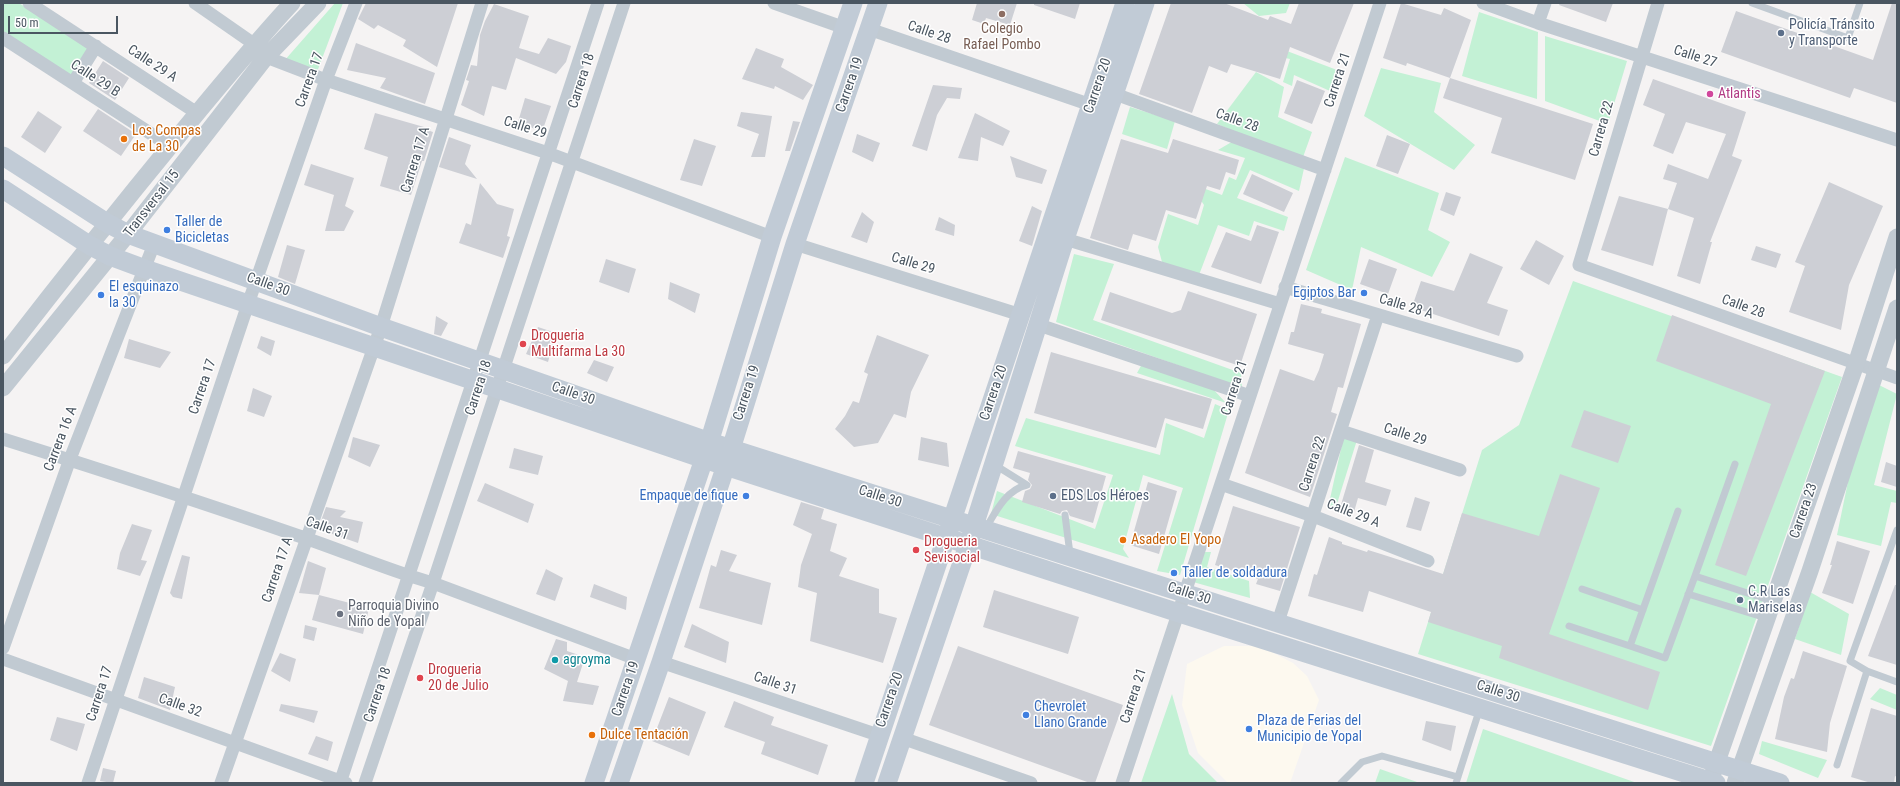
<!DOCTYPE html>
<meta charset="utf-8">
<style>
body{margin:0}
#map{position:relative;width:1900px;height:786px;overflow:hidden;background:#f5f3f3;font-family:"Roboto Condensed",sans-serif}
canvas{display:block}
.frame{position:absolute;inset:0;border:4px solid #4a5661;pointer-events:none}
.scale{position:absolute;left:8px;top:16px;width:110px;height:18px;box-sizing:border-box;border:2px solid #4a5661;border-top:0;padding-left:5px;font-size:12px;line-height:14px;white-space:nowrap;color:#4a5661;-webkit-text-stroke:3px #fff;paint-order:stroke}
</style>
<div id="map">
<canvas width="1900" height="786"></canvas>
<div class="frame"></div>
<div class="scale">50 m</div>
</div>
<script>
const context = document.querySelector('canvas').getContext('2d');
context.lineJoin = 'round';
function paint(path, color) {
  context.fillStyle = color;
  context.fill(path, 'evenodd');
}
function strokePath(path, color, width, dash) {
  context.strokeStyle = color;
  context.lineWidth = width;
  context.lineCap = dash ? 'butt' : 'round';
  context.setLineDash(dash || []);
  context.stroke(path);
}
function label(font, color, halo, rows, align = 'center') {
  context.font = font + ' "Roboto Condensed",sans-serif';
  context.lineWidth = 3;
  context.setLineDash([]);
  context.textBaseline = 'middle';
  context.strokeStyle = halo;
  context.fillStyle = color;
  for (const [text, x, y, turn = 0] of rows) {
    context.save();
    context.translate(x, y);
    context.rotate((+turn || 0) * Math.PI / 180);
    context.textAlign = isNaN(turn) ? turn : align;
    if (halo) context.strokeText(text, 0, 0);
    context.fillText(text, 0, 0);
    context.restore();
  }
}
paint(new Path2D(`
 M1224,646H1260L1293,663L1307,676L1319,700L1290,783H1228L1198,753L1182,705L1187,664Z`), '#fdf9ef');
paint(new Path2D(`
 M3,3H19L88,48L71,76L3,31Z
 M335,3H343L317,72L284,61Z
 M1243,3H1290L1286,13L1259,16Z
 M1479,12L1538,32L1537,99L1462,76Z
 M1545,36L1627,61L1608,124L1545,101Z
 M1258,40L1337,70L1330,91L1294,75L1292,86L1283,82L1290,59L1249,50Z
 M1381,68L1441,83L1434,112L1475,145L1454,170L1364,116Z
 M1256,72L1284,87L1278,117L1312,132L1302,160L1217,124Z
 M1130,107L1175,121L1167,149L1122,134Z
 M1235,140L1305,164L1299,191L1250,170L1237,198L1288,217L1284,231L1254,221L1249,236L1218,225L1199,275L1162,262L1158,247L1168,214L1198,225L1204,205L1202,202L1177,195L1181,180L1222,195L1229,177L1236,180L1245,158L1218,150Z
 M1345,157L1439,193L1428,230L1450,242L1432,277L1361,247L1352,290L1306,270Z
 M1074,254L1114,264L1093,320L1241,373L1242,388L1056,322Z
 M1573,281L1842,377L1711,746L1418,654L1482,450L1519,425Z
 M1142,364L1213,389L1226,403L1137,373Z
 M1877,384L1897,394L1874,485L1897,491V503L1891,502L1881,546L1837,535L1851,467Z
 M1215,404L1229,410L1180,575L1157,571L1183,488L1143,475L1123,549L1129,558L991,514L997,491L1095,529L1113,475L1015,446L1026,418L1160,455L1166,423L1204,438Z
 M1344,435L1357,440L1335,510L1328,508Z
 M1202,552H1211L1207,567L1249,581L1250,598L1193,582Z
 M1810,592L1849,614L1841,655L1795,639Z
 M1880,688L1897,695V710L1870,699Z
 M1172,694L1189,754L1218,783H1141Z
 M1483,729L1637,783H1466Z
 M1762,741L1827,760L1818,778L1759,754Z
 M1380,769L1417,782V783H1375Z`), '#c3f1d5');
paint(new Path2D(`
 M366,3H458L437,67L403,46L406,40L378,25L374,29L358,19Z
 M977,3H1017L1010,25L986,18L984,24L972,20Z
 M1034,3H1080L1075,19L1034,5Z
 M1171,3H1224L1268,20L1270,16L1291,24L1299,3H1354L1330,63L1290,47L1280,79L1231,64L1227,73L1209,66L1192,113L1139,94Z
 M1401,3L1441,15L1444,8L1471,20L1450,78L1407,63L1406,66L1383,58Z
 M1560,3H1613L1606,22L1559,5Z
 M1892,3H1897V103L1854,88L1850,98L1721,52L1736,11L1873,60Z
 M494,4L529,16L519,48L539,54L548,38L571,46L566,62L556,74L516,58L506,90L492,86L484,116L461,105L469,81L466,80L471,65L477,66L480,35L485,21Z
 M356,43L435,73L425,104L380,88L386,78L347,70Z
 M756,48L784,59L781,67L813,85L803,100L775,86L774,89L742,79Z
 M103,61L129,78L115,100L89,83Z
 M1450,78L1593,124L1575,180L1491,153L1502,118L1443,98Z
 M1653,79L1746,112L1732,156L1742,160L1710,242H1712L1700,284L1677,276L1694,218L1668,209L1653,266L1601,250L1619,196L1668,209L1677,183L1663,179L1668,164L1708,179L1726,134L1686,122L1673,154L1653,146L1665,114L1643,105Z
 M1297,80L1325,91L1312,124L1284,113Z
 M933,85L962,88L960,99L947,98L937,115L927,151L912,146Z
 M525,98L551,106L542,132L518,122Z
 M98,109L136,134L121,156L83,131Z
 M38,111L62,127L45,153L21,137Z
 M741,112L772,116L765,157H751L759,134L737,126Z
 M375,113L431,129L430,131L433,132L424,161H422L411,195L380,186L388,157L364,149Z
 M975,113L1010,131L1003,146L981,137L978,161L958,158Z
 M793,121L800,122L790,151H785Z
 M857,134L880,143L873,162L852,152Z
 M1387,135L1410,144L1398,174L1376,166Z
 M449,137L471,145L465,164L477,179L439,167Z
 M694,139L716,146L702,186L680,180Z
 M1121,139L1168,153L1173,139L1239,160L1235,175L1226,172L1220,190L1207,186L1196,219L1166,210L1156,241L1133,234L1128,250L1090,238Z
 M1010,156L1047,170L1042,184L1016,177Z
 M311,164L354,178L345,206L354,211L344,231H325L334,195L304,185Z
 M1252,174L1293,193L1284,212L1243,194Z
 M1829,182L1883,206L1849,285L1841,330L1789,312L1805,266L1795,262Z
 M480,183L497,204L514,209L507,236L510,237L503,258L459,243L466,223L471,225Z
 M1446,192L1461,197L1454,216L1440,210Z
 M1032,206L1042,211L1032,246L1019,241Z
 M862,212L874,222L867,243L851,237Z
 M939,217L955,225L954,236L935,230Z
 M1257,225L1279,232L1261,284L1211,267L1226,232L1251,241Z
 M1536,240L1564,256L1549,285L1520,269Z
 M287,245L305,250L295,284L278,277Z
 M1756,246L1781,254L1776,268L1751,260Z
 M1470,253L1503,267L1487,303L1508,310L1499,336L1412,307L1421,281L1454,291Z
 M606,259L636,269L629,293L599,282Z
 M1369,259L1397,269L1388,294L1360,284Z
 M670,282L700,294L695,313L668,299Z
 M1188,291L1257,314L1240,366L1101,320L1110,292L1172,313L1181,310Z
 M1301,304L1322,309L1321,313L1361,324L1343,388L1338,387L1331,412L1337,414L1310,497L1245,473L1280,369L1314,381L1319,370L1324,354L1288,344L1291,332H1294Z
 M1672,315L1825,371L1746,576L1715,565L1771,404L1656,361Z
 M436,316L448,323L441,336L434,334Z
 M538,327L556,333L548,362L526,354Z
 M877,335L929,355L911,392L906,418L894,414L878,443L854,447L835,429L845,416L853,401L859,403L868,374L864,372Z
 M261,336L275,341L271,356L257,348Z
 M129,339L171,352L160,368L124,358Z
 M1051,352L1212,399L1203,429L1165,418L1156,448L1034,413Z
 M594,360L614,367L607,382L587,373Z
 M253,388L272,396L264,417L247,411Z
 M1584,410L1631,426L1618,463L1571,447Z
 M353,437L380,445L370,467L348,457Z
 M921,437L947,443L949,467L918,460Z
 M1359,445L1374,450L1365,482L1391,490L1386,506L1358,498L1354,512L1340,508Z
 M514,448L543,456L538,475L509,468Z
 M1018,451L1106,476L1093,523L1070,516L1067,510L1062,511L1060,514L1022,502L1025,491L1030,489L1032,485L1028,480L1030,473L1013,468Z
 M1886,462L1897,466V487L1881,482Z
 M1560,474L1600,488L1549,634L1660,672L1648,710L1499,658L1502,646L1428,622L1431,612L1369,591L1363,612L1308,596L1314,574L1317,575L1329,537L1342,542V544L1367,552L1368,550L1381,554L1443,574L1462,513L1539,536Z
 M1148,482L1177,491L1159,554L1130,545Z
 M485,483L534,504L528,523L477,501Z
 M1415,497L1430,502L1421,531L1406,527Z
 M801,502L824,509L821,519L837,524L830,551L847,558L839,576L879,589V613L897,618L883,663L810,641L817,593L798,587L801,565L812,534L793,525Z
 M1233,506L1300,527L1280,591L1256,584L1258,579L1215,565Z
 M326,507L346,511L340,517L363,522L358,543L318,529Z
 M132,524L152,530L141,560L147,561L140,576L117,569L120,553Z
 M1837,541L1870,551L1853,604L1822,593L1832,565H1830Z
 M721,550L737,555L729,571L771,583L762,625L699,608L711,565L716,567Z
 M182,555L190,557L182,599L173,597L170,593Z
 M308,561L326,568L319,595L299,593Z
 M546,569L563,578L555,601L536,594Z
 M594,584L627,597L626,610L590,597Z
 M1895,585H1897V665L1868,656Z
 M994,590L1079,617L1068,654L983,627Z
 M319,595L369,608L363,634L312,620Z
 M692,624L729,642L726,663L684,647Z
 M305,625L317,628L314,641L303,638Z
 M556,639L567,642V651L585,657L577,682L599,686L593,705L563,701L568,681L544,669Z
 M958,646L1123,705L1095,783H1090L929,725Z
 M1803,651L1847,666L1830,723L1827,752L1775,739L1784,697L1791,678L1794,679Z
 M280,653L296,659L290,682L271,671Z
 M144,677L175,687L170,710L138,698Z
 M669,697L706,712L689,756L652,741Z
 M734,701L774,717L771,725L828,745L818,775L761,754L765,742L724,727Z
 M281,704L318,711L314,723L279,711Z
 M1871,708L1897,716V777L1895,776L1894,783H1871L1851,777Z
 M57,717L85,724L77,751L50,740Z
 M1426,721L1456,726L1451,751L1422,740Z
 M316,736L333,742L328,761L308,754Z
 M103,768L116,771L113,783L100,781Z`), '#cdcfd5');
strokePath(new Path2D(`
 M1752,3L1848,38L1860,3
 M995,465L1027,485
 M1678,511L1630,646L1665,658L1695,576L1772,601
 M1065,515L1070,554
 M986,528C996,511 1006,490 1027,485
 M1897,530L1850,661L1867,671L1897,682
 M1695,576L1735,464
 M1582,589L1643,610
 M1688,594L1766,618
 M1569,626L1630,646
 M1837,765L1867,671
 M1341,783L1362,762L1382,756L1458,777
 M1456,783L1480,708`), '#c1cad2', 7);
strokePath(new Path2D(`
 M29,3L197,113
 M195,3L254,44
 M774,3L845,28
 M1483,3L1538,23L1897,140
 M1658,3L1579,265L1897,378
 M1538,23L1545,3
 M869,29L1091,105
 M3,38L170,146
 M266,57L326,80L548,153L772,237
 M73,83L96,46
 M1115,94L1325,170
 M1065,239L1280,304
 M795,244L1021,315
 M1285,287L1517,356
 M1039,325L1250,396
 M1341,431L1460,470
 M3,439C102,470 201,502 299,536C344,551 387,570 433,583L636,659
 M1221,484L1313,516L1428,561
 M1278,622L1378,315
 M3,648L70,459L154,244
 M3,659L346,783
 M661,662L878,735
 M902,738L1031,783
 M88,783L248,304L326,80L356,3
 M221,783L381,327L482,3
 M340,783L598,3
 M365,783L433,583L624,3
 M1122,783L1380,3`), '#c1cad2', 13);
strokePath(new Path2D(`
 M3,356C61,281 120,207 180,134C217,89 253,45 292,3
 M3,388L128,234L266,57L318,3
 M1712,776L1856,364L1897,237
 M1735,783L1810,571L1897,308`), '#c1cad2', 17);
strokePath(new Path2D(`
 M3,156L107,223L128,234L381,327L710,442L1780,783
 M3,189L89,245L110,256L145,269L704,459L1179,613L1716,783
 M594,783L704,459L772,237L853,3
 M619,783L661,662L726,465L795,244L878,3
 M864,783L1125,3
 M887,783L968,545L1065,239L1145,3`), '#c1cbd6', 19);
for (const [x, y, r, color] of [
 [1002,14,4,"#8d6e63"],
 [1781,33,4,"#5c6f8a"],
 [1710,94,4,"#d1479c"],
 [124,139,4,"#e8710a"],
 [167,230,4,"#3f7fe0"],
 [1364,293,4,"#3f7fe0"],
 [101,295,4,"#3f7fe0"],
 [523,344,4,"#e0444e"],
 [746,496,4,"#3f7fe0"],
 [1053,496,4,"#5c6f8a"],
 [1123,540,4,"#e8710a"],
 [916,550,4,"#e0444e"],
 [1174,573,4,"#3f7fe0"],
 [1740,600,4,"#5c6f8a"],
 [340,614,4,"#6b7280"],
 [555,660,4,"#0f9aa8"],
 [420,678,4,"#e0444e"],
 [1026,715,4,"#3f7fe0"],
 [1249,729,4,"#3f7fe0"],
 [592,735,4,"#e8710a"]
]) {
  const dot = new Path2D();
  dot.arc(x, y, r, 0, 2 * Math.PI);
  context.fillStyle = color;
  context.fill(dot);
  strokePath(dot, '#fff', 1.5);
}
label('14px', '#4e5e75', '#fff', [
 ["Policía Tránsito",1789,25],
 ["y Transporte",1789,41],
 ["EDS Los Héroes",1061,496],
 ["C.R Las",1748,592],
 ["Mariselas",1748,608]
], 'left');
label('14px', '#785e54', '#fff', [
 ["Colegio",1002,29],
 ["Rafael Pombo",1002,45]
]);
label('14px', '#4a5661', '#fff', [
 ["Calle 28",929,33,19],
 ["Calle 27",1695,57,18],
 ["Calle 29 A",152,64,33],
 ["Calle 29 B",95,79,33],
 ["Carrera 17",310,80,-70],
 ["Carrera 21",1338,80,-72],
 ["Carrera 18",582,81,-72],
 ["Carrera 19",850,85,-71],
 ["Carrera 20",1098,86,-71],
 ["Calle 28",1237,121,20],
 ["Calle 29",525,128,18],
 ["Carrera 22",1602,129,-74],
 ["Carrera 17 A",416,160,-73],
 ["Transversal 15",152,204,-52],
 ["Calle 29",913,264,17],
 ["Calle 30",268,285,20],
 ["Calle 28 A",1406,307,17],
 ["Calle 28",1743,307,20],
 ["Carrera 17",203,387,-71],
 ["Carrera 18",479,388,-72],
 ["Carrera 21",1235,388,-72],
 ["Carrera 19",747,393,-72],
 ["Carrera 20",994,393,-71],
 ["Calle 30",573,394,19],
 ["Calle 29",1405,435,18],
 ["Carrera 16 A",61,439,-69],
 ["Carrera 22",1313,464,-72],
 ["Calle 30",880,497,18],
 ["Carrera 23",1804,511,-71],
 ["Calle 29 A",1353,514,21],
 ["Calle 31",327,529,20],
 ["Carrera 17 A",278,570,-71],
 ["Calle 30",1189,594,18],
 ["Calle 31",775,684,19],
 ["Carrera 19",626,689,-71],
 ["Calle 30",1498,692,18],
 ["Carrera 17",100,694,-72],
 ["Carrera 18",378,695,-71],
 ["Carrera 21",1134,696,-72],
 ["Carrera 20",890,700,-71],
 ["Calle 32",180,706,20]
]);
label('14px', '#b23c85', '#fff', [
 ["Atlantis",1718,94]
], 'left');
label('14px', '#c56008', '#fff', [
 ["Los Compas",132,131],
 ["de La 30",132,147],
 ["Asadero El Yopo",1131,540],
 ["Dulce Tentación",600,735]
], 'left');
label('14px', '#366cbe', '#fff', [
 ["Taller de",175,222],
 ["Bicicletas",175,238],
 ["El esquinazo",109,287],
 ["la 30",109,303],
 ["Egiptos Bar",1356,293,"right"],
 ["Empaque de fique",738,496,"right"],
 ["Taller de soldadura",1182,573],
 ["Chevrolet",1034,707],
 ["Llano Grande",1034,723],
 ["Plaza de Ferias del",1257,721],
 ["Municipio de Yopal",1257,737]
], 'left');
label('14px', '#be3a42', '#fff', [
 ["Drogueria",531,336],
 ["Multifarma La 30",531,352],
 ["Drogueria",924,542],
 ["Sevisocial",924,558],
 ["Drogueria",428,670],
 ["20 de Julio",428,686]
], 'left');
label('14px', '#5b616d', '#fff', [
 ["Parroquia Divino",348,606],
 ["Niño de Yopal",348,622]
], 'left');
label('14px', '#0d838f', '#fff', [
 ["agroyma",563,660]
], 'left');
</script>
